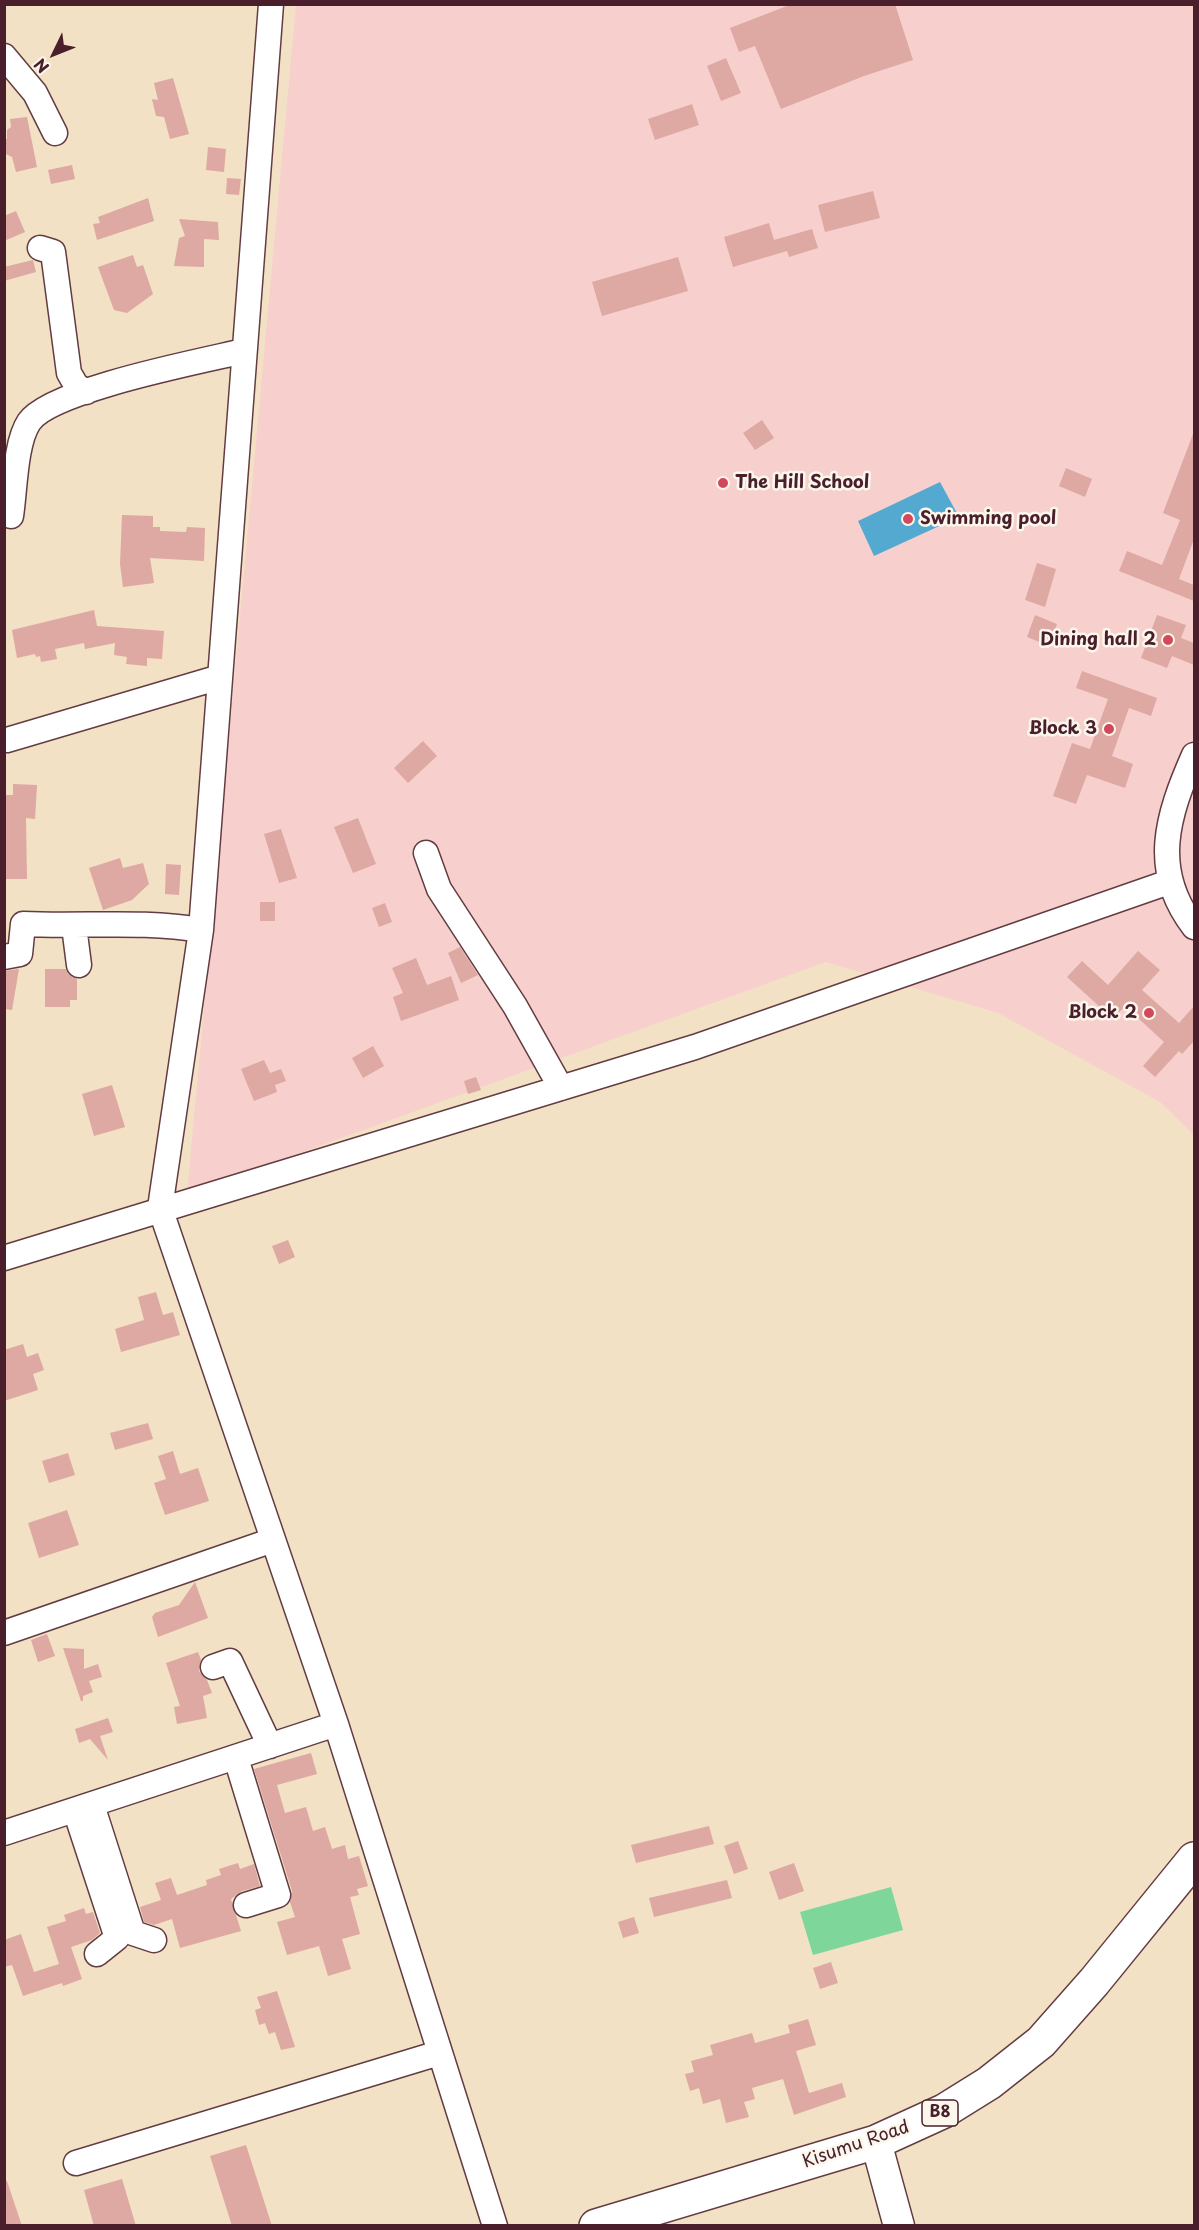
<!DOCTYPE html>
<style>
body{margin:0}
#map{position:relative;width:1199px;height:2230px;overflow:hidden;background:#f2e1c4;font-family:"Playpen Sans",sans-serif}
canvas{display:block}
.frame{position:absolute;inset:0;border:6px solid #4a1f2b;pointer-events:none}
.north{position:absolute;left:24px;top:24px;width:60px;height:60px;-webkit-text-stroke:4px #fbf7ec;paint-order:stroke;rotate:227deg;font-size:16px;font-weight:700;line-height:24px;text-align:center;color:#4a1f2b}
.north::after{content:'';display:block;margin:auto;width:21px;height:27px;background:#4a1f2b;clip-path:polygon(50% 0,100% 100%,50% 72%,0 100%)}
</style>
<div id="map">
<canvas width="1199" height="2230"></canvas>
<div class="frame"></div>
<div class="north">N</div>
</div>
<script>
const context = document.querySelector('canvas').getContext('2d');
context.lineJoin = 'round';
function paint(path, color) {
  context.fillStyle = color;
  context.fill(path, 'evenodd');
}
function strokePath(path, color, width, dash) {
  context.strokeStyle = color;
  context.lineWidth = width;
  context.lineCap = dash ? 'butt' : 'round';
  context.setLineDash(dash || []);
  context.stroke(path);
}
function label(font, color, halo, rows, align = 'center') {
  context.font = font + ' "Playpen Sans",sans-serif';
  context.lineWidth = 5;
  context.setLineDash([]);
  context.textBaseline = 'middle';
  context.strokeStyle = halo;
  context.fillStyle = color;
  for (const [text, x, y, turn = 0] of rows) {
    context.save();
    context.translate(x, y);
    context.rotate((+turn || 0) * Math.PI / 180);
    context.textAlign = isNaN(turn) ? turn : align;
    if (halo) context.strokeText(text, 0, 0);
    context.fillText(text, 0, 0);
    context.restore();
  }
}
paint(new Path2D(`
 M296,5H1194V1135L1160,1102L998,1013L826,962L187,1194Z`), '#f7d0ce');
paint(new Path2D(`
 M891,1887L903,1930L813,1955L800,1912Z`), '#7fd69b');
paint(new Path2D(`
 M940,482L959,517L874,556L858,521Z`), '#54a9d0');
paint(new Path2D(`
 M792,4H895L913,60L864,76L781,109L755,46L739,52L730,28Z
 M726,58L741,93L721,101L707,66Z
 M173,78L189,134L170,139L164,117L156,116L152,99L158,100L154,83Z
 M692,104L699,125L655,140L648,119Z
 M27,117L37,167L16,172L12,157L4,153V139H7V130L11,127L10,119Z
 M208,147L226,149L224,172L206,170Z
 M72,165L75,179L51,184L48,170Z
 M227,178L241,179L239,195L226,194Z
 M873,191L880,218L825,232L818,205Z
 M148,198L154,221L97,240L93,224L100,223L98,217Z
 M16,211L25,232L4,241V216Z
 M179,219L218,222L219,240L204,239V267L174,266L179,238L185,236Z
 M769,223L774,240L812,229L818,248L789,257L787,251L733,267L724,237Z
 M133,255L137,267L143,265L153,294L127,313L114,310L98,267Z
 M678,257L688,291L602,316L592,282Z
 M33,260L36,272L4,281V267Z
 M762,420L774,438L755,450L743,433Z
 M1193,434L1194,539L1179,579L1194,585V601L1119,571L1127,551L1162,565L1180,520L1163,513Z
 M1066,468L1092,479L1085,497L1059,486Z
 M122,515L153,516V527H160V531L186,532L187,527L205,528L204,561L150,558L154,583L123,587L120,564Z
 M1037,563L1056,569L1045,607L1025,600Z
 M94,610L97,626L164,631L162,659L147,658V666L126,664L127,657L114,655L115,643L85,649L84,643L55,649L57,659L41,662L40,656L36,657L35,654L17,658L12,630Z
 M1035,615L1057,624L1049,646L1027,637Z
 M1157,615L1186,625L1181,638L1194,643V665L1172,656L1167,668L1141,658Z
 M1082,671L1157,698L1151,716L1129,708L1112,756L1133,764L1125,788L1087,775L1076,804L1053,796L1072,743L1090,749L1108,699L1076,688Z
 M423,741L437,756L408,783L394,768Z
 M13,784L37,785L35,819L26,818L27,879H4V795H13Z
 M358,818L376,864L353,873L334,827Z
 M281,829L297,878L279,883L264,834Z
 M120,858L123,868L143,863L149,884L132,900L103,910L89,868Z
 M166,864L181,865L179,895L165,894Z
 M260,902H275V921H260Z
 M385,903L392,922L379,927L372,908Z
 M460,947L478,975L461,983L448,953Z
 M1138,951L1160,970L1142,990L1179,1023L1194,1006V1041L1182,1054L1179,1051L1155,1077L1143,1066L1164,1042L1125,1006L1113,1019L1067,977L1082,961L1108,985Z
 M416,958L427,985L451,976L459,1000L401,1021L393,997L403,993L392,968Z
 M19,969L12,1010L4,1009V971Z
 M45,969H66L68,974L77,979V1000H70V1007H45Z
 M373,1046L384,1066L363,1078L352,1058Z
 M264,1060L270,1073L281,1069L286,1081L275,1085L277,1092L254,1101L241,1069Z
 M476,1077L481,1090L468,1094L464,1081Z
 M112,1085L125,1127L94,1136L82,1094Z
 M288,1240L295,1257L279,1264L272,1246Z
 M156,1292L163,1315L173,1312L180,1335L121,1352L115,1329L144,1320L138,1297Z
 M23,1344L27,1357L38,1353L44,1370L33,1374L38,1390L4,1401V1350Z
 M148,1423L153,1439L115,1450L110,1433Z
 M173,1451L180,1474L198,1468L209,1501L165,1515L154,1483L166,1479L158,1456Z
 M68,1453L75,1475L49,1483L42,1461Z
 M67,1510L79,1545L39,1558L28,1523Z
 M195,1582L208,1618L158,1637L152,1617L155,1613L179,1605Z
 M47,1634L55,1656L38,1662L31,1640Z
 M63,1648L84,1649V1669L98,1664L102,1677L89,1681L93,1692L83,1696V1701H81Z
 M198,1652L201,1660L199,1671L207,1680L212,1693L203,1696L207,1718L177,1724L174,1707L180,1706L166,1663Z
 M108,1718L113,1732L100,1736L108,1760L90,1739L79,1743L75,1729Z
 M311,1753L317,1774L277,1785L285,1813L306,1807L313,1831L325,1827L332,1849L345,1845L348,1859L359,1856L368,1886L357,1889L359,1895L350,1897L360,1934L342,1939L351,1969L328,1976L319,1946L287,1955L277,1922L295,1917L290,1902L292,1891L254,1769Z
 M709,1826L714,1844L636,1863L631,1845Z
 M738,1841L748,1869L734,1874L724,1846Z
 M238,1863L240,1869L254,1864L260,1886L242,1891L231,1899L241,1931L180,1948L172,1919L154,1925L144,1922L140,1907L161,1900L155,1883L171,1878L177,1895L207,1885L206,1880L221,1875L219,1869Z
 M794,1863L804,1891L779,1900L769,1872Z
 M727,1880L732,1898L654,1917L649,1898Z
 M84,1908L86,1914L93,1912L100,1933L92,1940L71,1947L82,1979L63,1986L62,1983L23,1996L12,1965L4,1967V1940L21,1934L34,1972L59,1964L47,1927L66,1921L64,1915Z
 M634,1917L639,1933L623,1938L618,1922Z
 M831,1962L838,1983L820,1989L813,1968Z
 M277,1991L295,2047L281,2050L275,2032L269,2034L265,2023L259,2025L255,2010L261,2008L257,1997Z
 M808,2019L816,2045L796,2051L809,2093L842,2083L846,2097L794,2115L783,2079L752,2088L755,2099L744,2102L749,2117L726,2123L720,2099L703,2104L699,2088L690,2091L685,2074L694,2072L691,2061L713,2055L710,2045L752,2033L755,2043L790,2033L788,2025Z
 M246,2145L272,2226H232L210,2156Z
 M122,2179L136,2226H94L84,2190Z
 M7,2181L22,2226H4V2182Z`), '#dea8a3');
const minor = new Path2D(`
 M271,4L201,930L160,1208L336,1724L495,2226
 M4,56L35,93L55,133
 M40,248L53,252L69,373L76,385L86,392
 M11,516C15,490 15,443 29,422C50,390 202,361 244,351
 M7,740L220,677
 M1194,755C1167,816 1150,870 1194,927
 M426,853L439,889L515,1006L561,1088
 M74,926L79,965
 M4,957L20,954L23,924C83,927 142,920 201,930
 M4,1258L695,1047L1169,882
 M4,1633L273,1540
 M213,1667L230,1661L270,1746
 M236,1758L278,1895L246,1905
 M92,1805L133,1933L154,1940
 M75,1810L117,1938L97,1954
 M4,1833L336,1724
 M76,2163L439,2053`);
const major = new Path2D(`
 M876,2142L899,2226`);
const highway = new Path2D(`
 M596,2226L876,2142L944,2111L989,2083L1041,2042L1094,1982L1194,1859`);
strokePath(minor, '#633c42', 27);
strokePath(major, '#633c42', 33);
strokePath(highway, '#633c42', 36);
strokePath(minor, '#fff', 24);
strokePath(major, '#fff', 30);
strokePath(highway, '#fff', 33);
for (const [x, y, r, color] of [
 [723,483,6,"#d1495b"],
 [908,519,6,"#d1495b"],
 [1168,640,6,"#d1495b"],
 [1109,729,6,"#d1495b"],
 [1149,1013,6,"#d1495b"]
]) {
  const dot = new Path2D();
  dot.arc(x, y, r, 0, 2 * Math.PI);
  context.fillStyle = color;
  context.fill(dot);
  strokePath(dot, '#fbf7ec', 2);
}
for (const [x, y, w] of [
 [940,2113,36]
]) {
  const box = new Path2D();
  box.roundRect(x - w / 2, y - 13, w, 26, 4.5);
  context.fillStyle = '#fbf7ec';
  context.fill(box);
  strokePath(box, '#4a1f2b', 1.5);
}
label('bold 16px', '#4a1f2b', null, [
 ["B8",940,2113]
]);
label('bold 18px', '#4a1f2b', '#fbf7ec', [
 ["The Hill School",735,483,"left"],
 ["Swimming pool",920,519,"left"],
 ["Dining hall 2",1156,640],
 ["Block 3",1097,729],
 ["Block 2",1137,1013]
], 'right');
label('18px', '#4a1f2b', '#fbf7ec', [
 ["Kisumu Road",856,2145,-19]
]);
</script>
